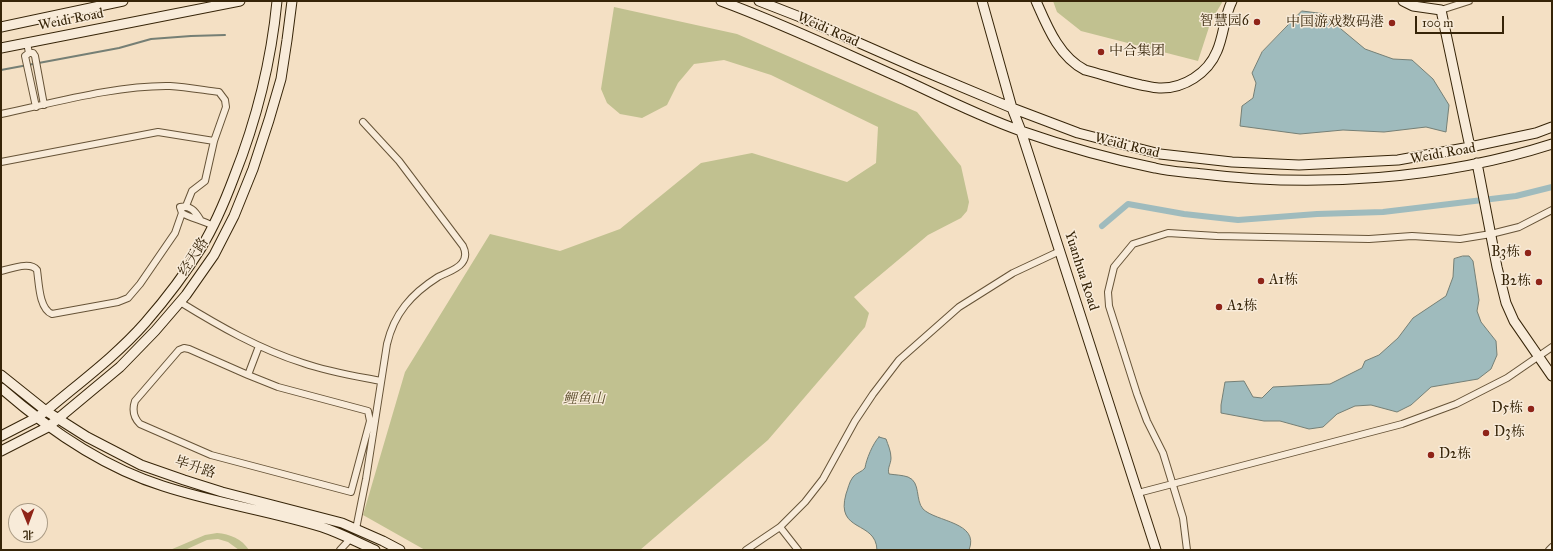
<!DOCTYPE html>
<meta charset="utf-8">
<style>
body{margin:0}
#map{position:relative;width:1553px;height:551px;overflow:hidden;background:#f4e0c4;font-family:"IM FELL Great Primer","Noto Serif SC",serif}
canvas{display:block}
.frame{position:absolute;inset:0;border:2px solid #362408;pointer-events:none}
.north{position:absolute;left:8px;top:503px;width:40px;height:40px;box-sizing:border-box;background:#f8ebd9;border:1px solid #aa9b85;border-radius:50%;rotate:179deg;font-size:11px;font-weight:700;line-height:16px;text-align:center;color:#362408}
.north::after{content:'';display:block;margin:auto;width:14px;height:18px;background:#8f2418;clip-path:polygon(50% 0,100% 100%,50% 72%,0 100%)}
.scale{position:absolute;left:1415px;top:16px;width:89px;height:18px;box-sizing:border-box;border:2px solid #362408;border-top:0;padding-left:5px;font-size:12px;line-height:14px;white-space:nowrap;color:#362408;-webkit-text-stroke:3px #f8ebd9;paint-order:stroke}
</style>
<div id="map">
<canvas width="1553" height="551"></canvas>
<div class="frame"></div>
<div class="north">北</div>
<div class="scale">100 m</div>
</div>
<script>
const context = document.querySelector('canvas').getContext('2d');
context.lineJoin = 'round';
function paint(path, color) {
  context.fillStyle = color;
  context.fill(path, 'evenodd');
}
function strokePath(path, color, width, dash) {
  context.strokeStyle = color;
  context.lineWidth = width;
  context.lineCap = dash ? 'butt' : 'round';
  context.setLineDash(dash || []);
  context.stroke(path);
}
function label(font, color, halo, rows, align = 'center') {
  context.font = font + ' "IM FELL Great Primer","Noto Serif SC",serif';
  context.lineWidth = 3;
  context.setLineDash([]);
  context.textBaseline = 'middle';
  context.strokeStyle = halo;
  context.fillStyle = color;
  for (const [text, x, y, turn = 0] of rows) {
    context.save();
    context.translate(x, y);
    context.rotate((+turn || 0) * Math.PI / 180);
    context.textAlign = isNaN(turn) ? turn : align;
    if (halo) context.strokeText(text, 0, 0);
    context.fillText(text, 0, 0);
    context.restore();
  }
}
paint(new Path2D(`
 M1053,1H1223L1211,21L1198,61L1081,31L1057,12Z
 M614,7L737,34L917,112L961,166L969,202L967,211L961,218L928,235L854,297L869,313L865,327L768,440L640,550H425L363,515L405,372L490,234L560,251L620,229L701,163L752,153L847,182L876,163L878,127L771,75L724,60L694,64L678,83L667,105L642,118L620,114L607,103L601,89Z
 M217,533C230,534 242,539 249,550H239L228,542L218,539L207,540L185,550H170L205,535Z`), '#c1c190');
const water = new Path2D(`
 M1302,11L1326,14L1341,29L1365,49L1393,59L1412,60L1433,79L1449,105L1446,132L1426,127L1384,132L1343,130L1300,134L1240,126L1242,106L1253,98L1256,83L1252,73L1262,52Z
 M1463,256H1469L1473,261L1479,300L1477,311L1481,322L1496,341L1497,355L1491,369L1478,379L1431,387L1411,405L1397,412L1371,405L1355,406L1337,414L1323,427L1309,429L1280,421H1264L1221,413V405L1225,382L1244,381L1253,397L1262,398L1273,387L1330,384L1362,368L1365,361L1379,355L1398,338L1413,318L1446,296L1453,277L1454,259Z
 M879,437L886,439C888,445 891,451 891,458C891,464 887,468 889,474C896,475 902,475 908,477C921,482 915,500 923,509C936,522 980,522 969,550H877C876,520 835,533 846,494C848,489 849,482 853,477C856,473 862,472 865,468C866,460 873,443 879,437Z`);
paint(water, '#9fbbbd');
strokePath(water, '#757f75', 1);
strokePath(new Path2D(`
 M1,70L119,48L151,39L191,36L225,35`), '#757f75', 2);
strokePath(new Path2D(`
 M1102,226L1128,204L1184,214L1238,220L1317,214L1383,212L1516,196L1552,187`), '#9fbbbd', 6);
const street = new Path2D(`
 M1441,10L1469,1
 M27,43L29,53L25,56L36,107
 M29,53H33L35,56L44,105
 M1,114C53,103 117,85 170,86C186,87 203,90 219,92L225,100L226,107L214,141L205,181L192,191L186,206
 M1,162L158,132L214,141
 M200,219C195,211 190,205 180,207L182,213C192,219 203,220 213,226
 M1,271C11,269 30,261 37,270C39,283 39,309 52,314L118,302L128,298L140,284L175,233L182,213
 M180,302C219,326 259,349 303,363C329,372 355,376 381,381
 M248,375L278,387L368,411L370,421L351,492L211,455L140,424C133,417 132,410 135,401L179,350L184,348L189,349L248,375L259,346
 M1138,493L1402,424L1456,404L1507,378L1552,347
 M780,527L798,550
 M356,529L366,479L387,344C394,314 411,294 438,277C445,273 457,270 462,263C466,258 466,252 463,246L399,161L363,122
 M340,550L351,538
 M746,550L780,527L805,502L823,479L855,421L873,394L899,360L959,307L1013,273L1060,251
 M1187,550L1183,518L1163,453L1147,421L1137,394L1109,306L1108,292L1114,267L1133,244L1168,233L1217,236L1369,239L1412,236L1460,239L1491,234L1519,227L1552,210
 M1549,550L1552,547`);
const secondary = new Path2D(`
 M721,1C784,24 844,53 905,80C943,98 981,117 1021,131C1064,146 1110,159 1155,168C1171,172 1187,172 1203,174C1316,188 1443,179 1552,144
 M759,1L800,17L914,67L1012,108L1078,133L1160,154L1232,162L1299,165L1398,160L1470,147L1536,133L1552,127
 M982,1L1012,108L1021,131L1156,550
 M1036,1C1047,26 1059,57 1085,70C1104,75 1122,81 1141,85C1147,86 1153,88 1159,88C1184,89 1208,73 1217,51C1224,35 1224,17 1232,1
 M1403,1L1413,6L1441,10L1470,147
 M1,27L123,1
 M1,48L240,1
 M1477,163L1497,267L1506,303L1514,321L1552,376
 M1,375L46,411L87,437L141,465L184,480L222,492L342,523L383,541L400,550
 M1,388C49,430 102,467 163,486C215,503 270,511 322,527C340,533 357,542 375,550
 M1,436L36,418L46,411C79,383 116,356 145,323C165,300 185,274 201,248C215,225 225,201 234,177C257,119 271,63 277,1
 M1,451L48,427L120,367L155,331L186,295L214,255L234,216L253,169L269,120L281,79L287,40L292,1`);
strokePath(street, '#665337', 8);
strokePath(secondary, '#362408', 11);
strokePath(street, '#f8ebd9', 6);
strokePath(secondary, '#f8ebd9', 9);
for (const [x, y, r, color] of [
 [1257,22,4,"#8f2418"],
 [1392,23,4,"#8f2418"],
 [1101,52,4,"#8f2418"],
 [1528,253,4,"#8f2418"],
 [1261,281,4,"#8f2418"],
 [1539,282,4,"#8f2418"],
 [1219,307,4,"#8f2418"],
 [1531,409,4,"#8f2418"],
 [1486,433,4,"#8f2418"],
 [1431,455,4,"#8f2418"]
]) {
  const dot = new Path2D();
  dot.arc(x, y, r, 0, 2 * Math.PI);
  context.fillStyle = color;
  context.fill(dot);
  strokePath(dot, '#f8ebd9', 1.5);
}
label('14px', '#362408', '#f8ebd9', [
 ["Weidi Road",71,20,-11],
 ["Weidi Road",828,30,24],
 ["Weidi Road",1127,146,14],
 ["Weidi Road",1443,154,-10],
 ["经天路",194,257,-57],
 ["Yuanhua Road",1081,271,72],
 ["毕升路",195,468,18]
]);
label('14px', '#362408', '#f8ebd9', [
 ["智慧园6",1249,22],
 ["中国游戏数码港",1384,23],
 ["中合集团",1109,52,"left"],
 ["B3栋",1520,253],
 ["A1栋",1269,281,"left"],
 ["B2栋",1531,282],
 ["A2栋",1227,307,"left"],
 ["D5栋",1523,409],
 ["D3栋",1494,433,"left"],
 ["D2栋",1439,455,"left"]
], 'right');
label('italic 14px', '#594b2a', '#f8ebd9', [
 ["鲤鱼山",584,400]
]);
</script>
